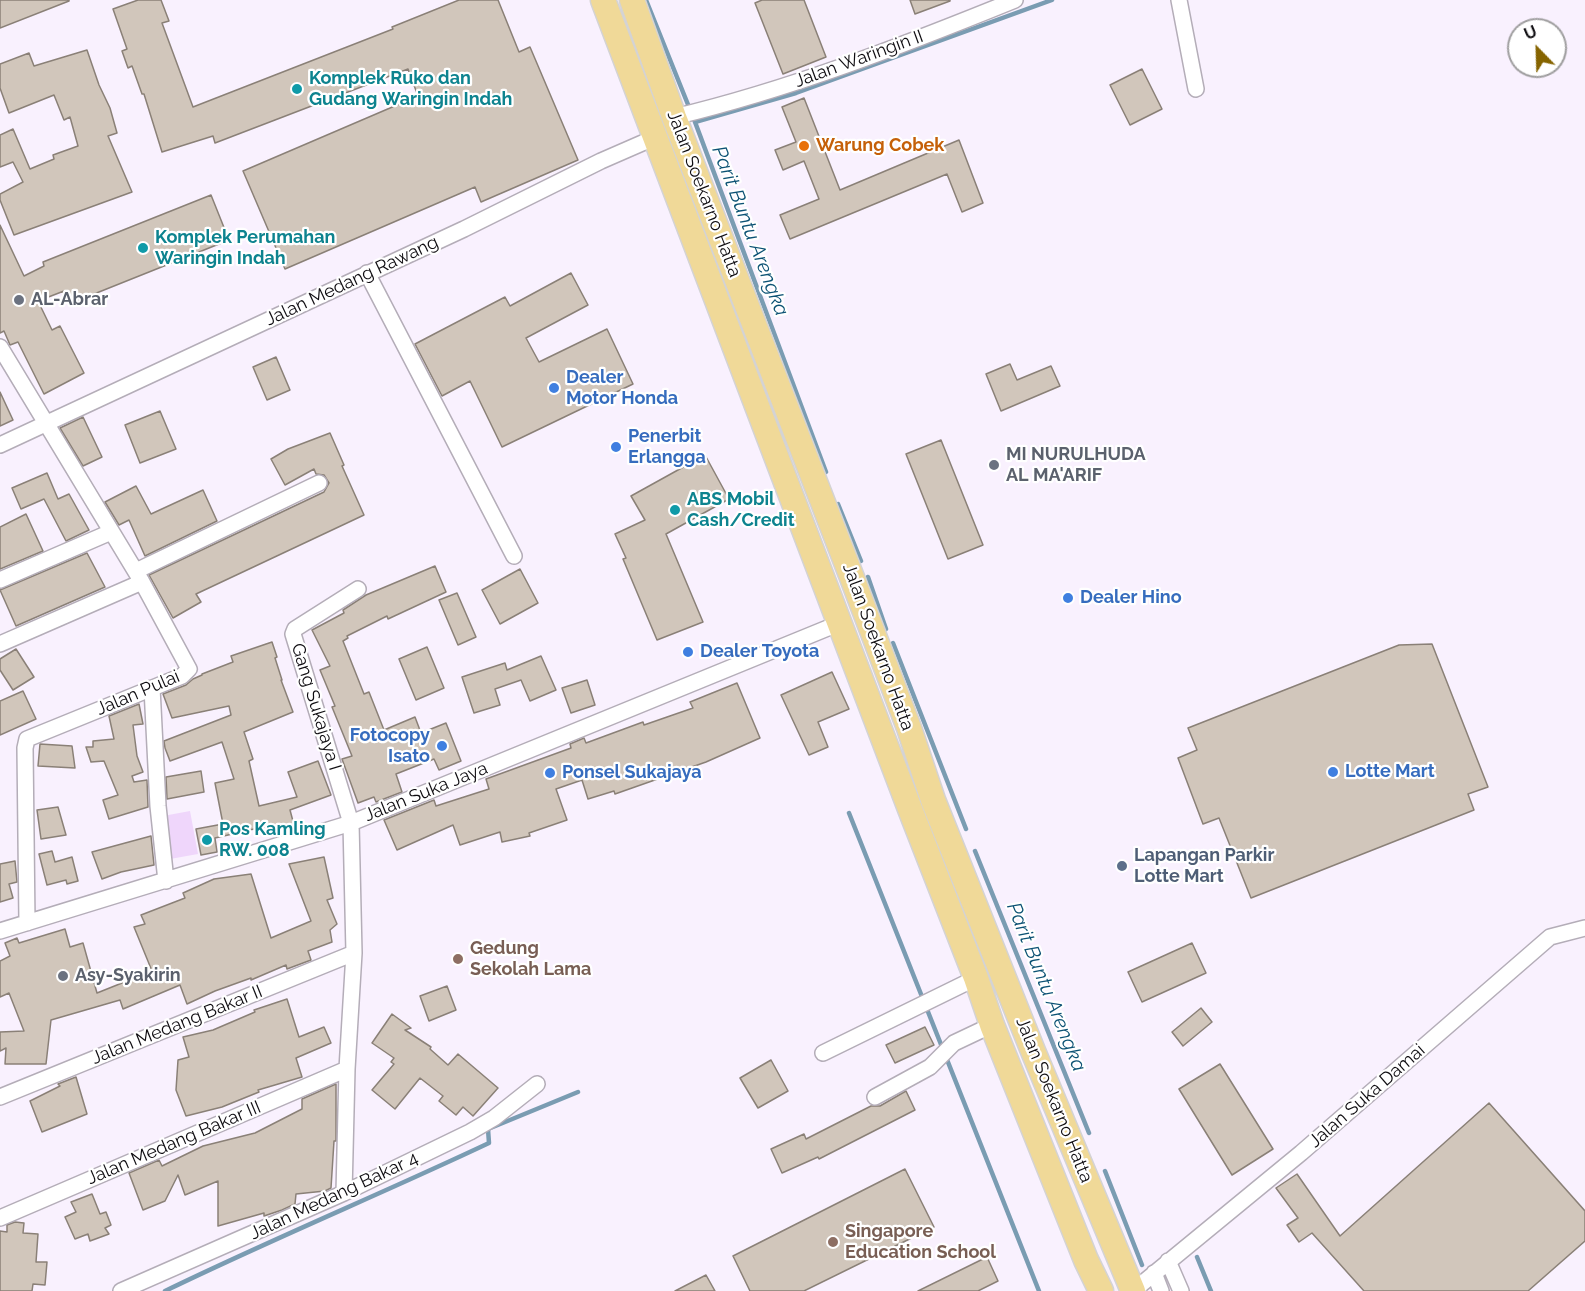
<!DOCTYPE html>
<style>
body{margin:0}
#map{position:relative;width:1585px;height:1291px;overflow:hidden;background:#f9f1fe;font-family:Raleway,sans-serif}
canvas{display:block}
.north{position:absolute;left:1507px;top:18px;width:60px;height:60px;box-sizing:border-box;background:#fff;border:2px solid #9f9e9f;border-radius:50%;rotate:337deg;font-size:16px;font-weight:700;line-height:24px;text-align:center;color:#0e0c10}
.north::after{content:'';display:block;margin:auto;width:21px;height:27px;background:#866400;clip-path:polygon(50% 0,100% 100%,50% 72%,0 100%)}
</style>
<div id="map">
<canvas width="1585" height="1291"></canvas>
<div class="north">U</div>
</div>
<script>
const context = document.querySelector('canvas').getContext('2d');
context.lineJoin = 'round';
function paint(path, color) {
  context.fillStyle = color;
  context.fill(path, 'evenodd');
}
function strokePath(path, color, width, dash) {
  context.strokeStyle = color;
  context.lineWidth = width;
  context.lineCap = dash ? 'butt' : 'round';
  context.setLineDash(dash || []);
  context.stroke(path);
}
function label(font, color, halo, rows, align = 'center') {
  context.font = font + ' Raleway,sans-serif';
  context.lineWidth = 4.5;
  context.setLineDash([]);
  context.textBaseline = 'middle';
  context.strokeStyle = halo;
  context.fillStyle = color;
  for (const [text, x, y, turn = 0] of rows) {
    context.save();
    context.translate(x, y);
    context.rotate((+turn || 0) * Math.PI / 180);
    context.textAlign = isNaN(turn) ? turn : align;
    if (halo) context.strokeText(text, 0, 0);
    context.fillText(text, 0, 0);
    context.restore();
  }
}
paint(new Path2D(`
 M190,811L198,854L170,859L163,816Z`), '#efd6fb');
strokePath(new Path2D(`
 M646,0L695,122L826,472
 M695,122L796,93L1052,0
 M838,504L861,561
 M868,577L886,629
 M893,643L966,829
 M849,813L1039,1291
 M975,851L1089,1133
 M1105,1171L1142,1265
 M1197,1257L1211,1291
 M165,1291C272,1239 381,1194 489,1143L488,1129L578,1092`), '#7a9cb2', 4.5);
const building = new Path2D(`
 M0,0H69V1L0,28Z
 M138,0H161L169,21L162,23L193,107L393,29L392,27L459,0H498L519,52L530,47L578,160L481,202L475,187L285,269L243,171L418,96L408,69L215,143L213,136L162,152L144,94H142L132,66L128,68L122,51L127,49L113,9Z
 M762,0H804L826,57L783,74L755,3Z
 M910,0H950V1L915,14Z
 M87,50L99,85L110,108L117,133L108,136L132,192L14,235L0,200V194L23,182L13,162L0,167V135L13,129L30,169L54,159L53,155L78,146L70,117L64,120L54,95L9,113L0,88V64L29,53L34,66Z
 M1142,69L1162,109L1130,125L1110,85Z
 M804,98L840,190L959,140L983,203L962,212L947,174L790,239L780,215L819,199L804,161L783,170L775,150L796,142L782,107Z
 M211,195L229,240L69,304L64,291L38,301L52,330L60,326L84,373L44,394L18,342L10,345L4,331L0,333V225L24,276L44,266L43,262Z
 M571,273L588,305L526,338L539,362L607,329L633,384L502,447L470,381L442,396L415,344L505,297L510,306Z
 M276,357L290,390L267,400L253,367Z
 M1010,364L1017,380L1051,366L1060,386L1001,411L986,374Z
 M0,392L13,420L0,426Z
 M160,411L176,449L140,463L125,425Z
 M83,417L102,457L83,466L60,428Z
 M330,433L344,465L342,466L364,515L196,594L201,602L173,618L149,575L324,492L329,483L324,475L316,474L314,469L285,485L271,459L288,449Z
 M941,440L983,545L948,559L906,454Z
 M705,455L729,499L666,534L703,622L657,640L623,559L626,558L615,534L645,520L631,496Z
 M47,473L58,499L69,494L89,530L66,541L44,499L21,509L12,488Z
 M136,486L151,514L203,490L217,521L145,556L129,520L119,525L105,502Z
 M26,514L43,551L0,569V527Z
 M87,553L105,587L16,626L0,590Z
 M435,566L446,592L388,619L387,616L347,636L348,638L343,641L364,694L369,692L384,730L415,717L421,733L446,723L461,761L439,770L434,759L396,774L402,792L376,802L374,797L358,803L342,759L352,756L332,707L335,706L320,670L330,666L312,630L344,613L343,610L366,595Z
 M520,569L538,603L500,624L482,590Z
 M457,593L476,637L458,645L439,600Z
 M272,642L277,657L275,658L282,680H281L293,712L244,732L253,759L249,761L259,806L297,797L288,772L318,761L331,795L290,810L294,825L268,831L267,826L215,838L217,852L201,855L196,829L223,824L215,783L234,779L222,742L170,761L165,748L164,741L231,715L229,706L172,718L163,694L186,685L193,679L202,675V674L233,662L231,656Z
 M1432,644L1488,787L1468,794L1474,810L1251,898L1219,818L1203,824L1178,758L1197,750L1188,728L1399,645Z
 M427,647L444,688L416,700L399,659Z
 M16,649L34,677L13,690L0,670V659Z
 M541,656L556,690L530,701L521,680L495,689L500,705L474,713L462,677L505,663L507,670Z
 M832,672L849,709L818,722L828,747L809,755L781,695Z
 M587,680L595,705L571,713L562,688Z
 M737,683L760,738L706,762L615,794L614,791L588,799L582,780L556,789L567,820L529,833L530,836L502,842L500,832L460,845L453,825L397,850L384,820L434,800L436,806L489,789L486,779L571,748L570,744L584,738L586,743L643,722L644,725L693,708L690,702Z
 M23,691L36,719L0,735V701Z
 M139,704L143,724L133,725L137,756L143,772L132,776L134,782L147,780L148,807L109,819L103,800L118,795L104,761L91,762L86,747H93V741L114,739L109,716Z
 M40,744L72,746L75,768L38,766Z
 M201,771L204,792L167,799L166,777Z
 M58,807L66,835L41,839L37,810Z
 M151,836L154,865L121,872L102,879L92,852Z
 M52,851L55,862L72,857L78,881L67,884L66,880L47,885L39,854Z
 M324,857L333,898L327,900L337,924L330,930L332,942L308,951L311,960L287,969L286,965L251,980V978L215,991L187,1004L180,985L123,1009L120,1000L51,1020L46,1064H5L6,1048L0,1051V1032L24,1031L9,993L0,997V961L10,956L5,943L17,938L19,943L65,929L70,947L83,943L97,993L152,971L134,927L145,924L141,915L185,898L183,893L214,879L251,874L271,938L311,921L289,864Z
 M15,861L17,882L9,884L13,898L0,902V864Z
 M1192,943L1206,973L1142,1002L1128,972Z
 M447,986L456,1010L429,1021L420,996Z
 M287,999L299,1037L324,1027L331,1043L296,1058L302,1077L258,1090L259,1092L222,1107L186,1116L176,1090L178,1060L189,1057L183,1037L213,1030L255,1012L254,1010Z
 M1201,1008L1212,1022L1183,1046L1172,1032Z
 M392,1014L411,1028L405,1030L431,1047L430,1049L448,1065L458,1054L498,1088L473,1116L463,1107L456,1115L439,1101L443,1096L420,1078L395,1109L372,1090L394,1064L391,1062L394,1058L372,1043Z
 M925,1027L934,1045L895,1063L886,1045Z
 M771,1060L788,1091L758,1108L740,1078Z
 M1220,1064L1273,1149L1232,1175L1179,1089Z
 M76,1077L87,1114L42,1132L30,1101L60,1086L58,1084Z
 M336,1084V1141H334L331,1188L325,1191L296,1194L295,1204L282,1210L264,1216V1213L218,1226V1181L185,1195L178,1175L165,1201L143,1210L129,1173L159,1160L162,1166L203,1146L255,1133L302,1109V1099Z
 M906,1091L915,1110L819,1159L818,1157L782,1173L771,1149L804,1134L806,1139L871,1106H880Z
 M1489,1103L1585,1211V1241L1528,1291H1364L1312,1233L1299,1242L1287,1225L1298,1218L1276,1188L1297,1174L1340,1236Z
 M905,1169L934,1227L804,1291H750L733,1256Z
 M92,1194L100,1214L106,1212L111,1225L105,1228L109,1234L90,1241L88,1234L75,1239L65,1217L76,1212L71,1202Z
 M15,1222L24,1223L23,1233L38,1234L36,1262H47L45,1285L33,1284L32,1291H0V1231L7,1232V1225Z
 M987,1257L998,1281L978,1291H918Z
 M706,1275L715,1291H675Z`);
paint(building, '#d1c6bb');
strokePath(building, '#8a8077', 1.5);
const street = new Path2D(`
 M1179,0L1196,89
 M674,117C791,89 904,45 1015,0
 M367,273L514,556
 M0,347L142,582L189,669L182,676L27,739L25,748L27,923
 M0,445L464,229L601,161L656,137
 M136,571L319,483
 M0,580L111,532
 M0,644L142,582
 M152,688L158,806L166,881
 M0,931L351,823L840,623
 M823,1053L976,978
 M0,1097L354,953
 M875,1097L930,1067L954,1043L992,1025
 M344,1193L347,1069L354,953L351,823L293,634L295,629L358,589
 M0,1218L347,1069
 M1168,1261L1181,1291
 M1154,1273L1161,1291
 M121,1291L344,1193L470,1132L494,1118L537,1084
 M1133,1291L1301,1153L1550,937L1585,928`);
const primary = new Path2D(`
 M603,0L910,809L976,978L992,1025L1086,1260L1101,1291
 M632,0L674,117L851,575L909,728L933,800L1033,1051L1133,1291`);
strokePath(street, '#b4adb8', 18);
strokePath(primary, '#d4d3d4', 27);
strokePath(street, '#fff', 15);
strokePath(primary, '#f0d998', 24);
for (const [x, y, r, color] of [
 [297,89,6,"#0f9aa8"],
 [804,146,6,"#e8710a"],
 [143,248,6,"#0f9aa8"],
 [19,300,6,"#6b7280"],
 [554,388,6,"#3f7fe0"],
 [616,447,6,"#3f7fe0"],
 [994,465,6,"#6b7280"],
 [675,510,6,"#0f9aa8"],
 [1068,598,6,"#3f7fe0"],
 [688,652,6,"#3f7fe0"],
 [442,746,6,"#3f7fe0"],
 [1333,772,6,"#3f7fe0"],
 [550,773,6,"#3f7fe0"],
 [207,840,6,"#0f9aa8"],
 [1122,866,6,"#5c6f8a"],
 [458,959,6,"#8d6e63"],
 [63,976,6,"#6b7280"],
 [833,1242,6,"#8d6e63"]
]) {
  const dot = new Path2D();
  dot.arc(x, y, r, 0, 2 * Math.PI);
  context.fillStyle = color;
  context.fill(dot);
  strokePath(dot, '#fff', 2);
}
label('18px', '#0e0c10', '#fff', [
 ["Jalan Waringin II",859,59,-20],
 ["Jalan Soekarno Hatta",704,194,69],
 ["Jalan Medang Rawang",352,281,-25],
 ["Jalan Soekarno Hatta",878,647,70],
 ["Jalan Pulai",138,693,-23],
 ["Gang Sukajaya I",316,707,73],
 ["Jalan Suka Jaya",426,792,-22],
 ["Jalan Medang Bakar II",177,1025,-22],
 ["Jalan Suka Damai",1367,1096,-41],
 ["Jalan Soekarno Hatta",1054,1100,68],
 ["Jalan Medang Bakar III",174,1143,-23],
 ["Jalan Medang Bakar 4",334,1196,-25]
]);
label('bold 18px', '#0d838f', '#fff', [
 ["Komplek Ruko dan",309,79],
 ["Gudang Waringin Indah",309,100],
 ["Komplek Perumahan",155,238],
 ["Waringin Indah",155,259],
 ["ABS Mobil",687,500],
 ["Cash/Credit",687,521],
 ["Pos Kamling",219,830],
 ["RW. 008",219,851]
], 'left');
label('bold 18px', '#c56008', '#fff', [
 ["Warung Cobek",816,146]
], 'left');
label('bold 18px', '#5b616d', '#fff', [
 ["AL-Abrar",31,300],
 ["MI NURULHUDA",1006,455],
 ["AL MA'ARIF",1006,476],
 ["Asy-Syakirin",75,976]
], 'left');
label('bold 18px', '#366cbe', '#fff', [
 ["Dealer",566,378],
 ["Motor Honda",566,399],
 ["Penerbit",628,437],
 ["Erlangga",628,458],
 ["Dealer Hino",1080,598],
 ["Dealer Toyota",700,652],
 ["Fotocopy",430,736,"right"],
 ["Isato",430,757,"right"],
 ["Lotte Mart",1345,772],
 ["Ponsel Sukajaya",562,773]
], 'left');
label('bold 18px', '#4e5e75', '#fff', [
 ["Lapangan Parkir",1134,856],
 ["Lotte Mart",1134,877]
], 'left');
label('bold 18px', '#785e54', '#fff', [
 ["Gedung",470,949],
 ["Sekolah Lama",470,970],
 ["Singapore",845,1232],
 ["Education School",845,1253]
], 'left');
label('italic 20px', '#0c5274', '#fff', [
 ["Parit Buntu Arengka",750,231,69],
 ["Parit Buntu Arengka",1046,987,68]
]);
</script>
